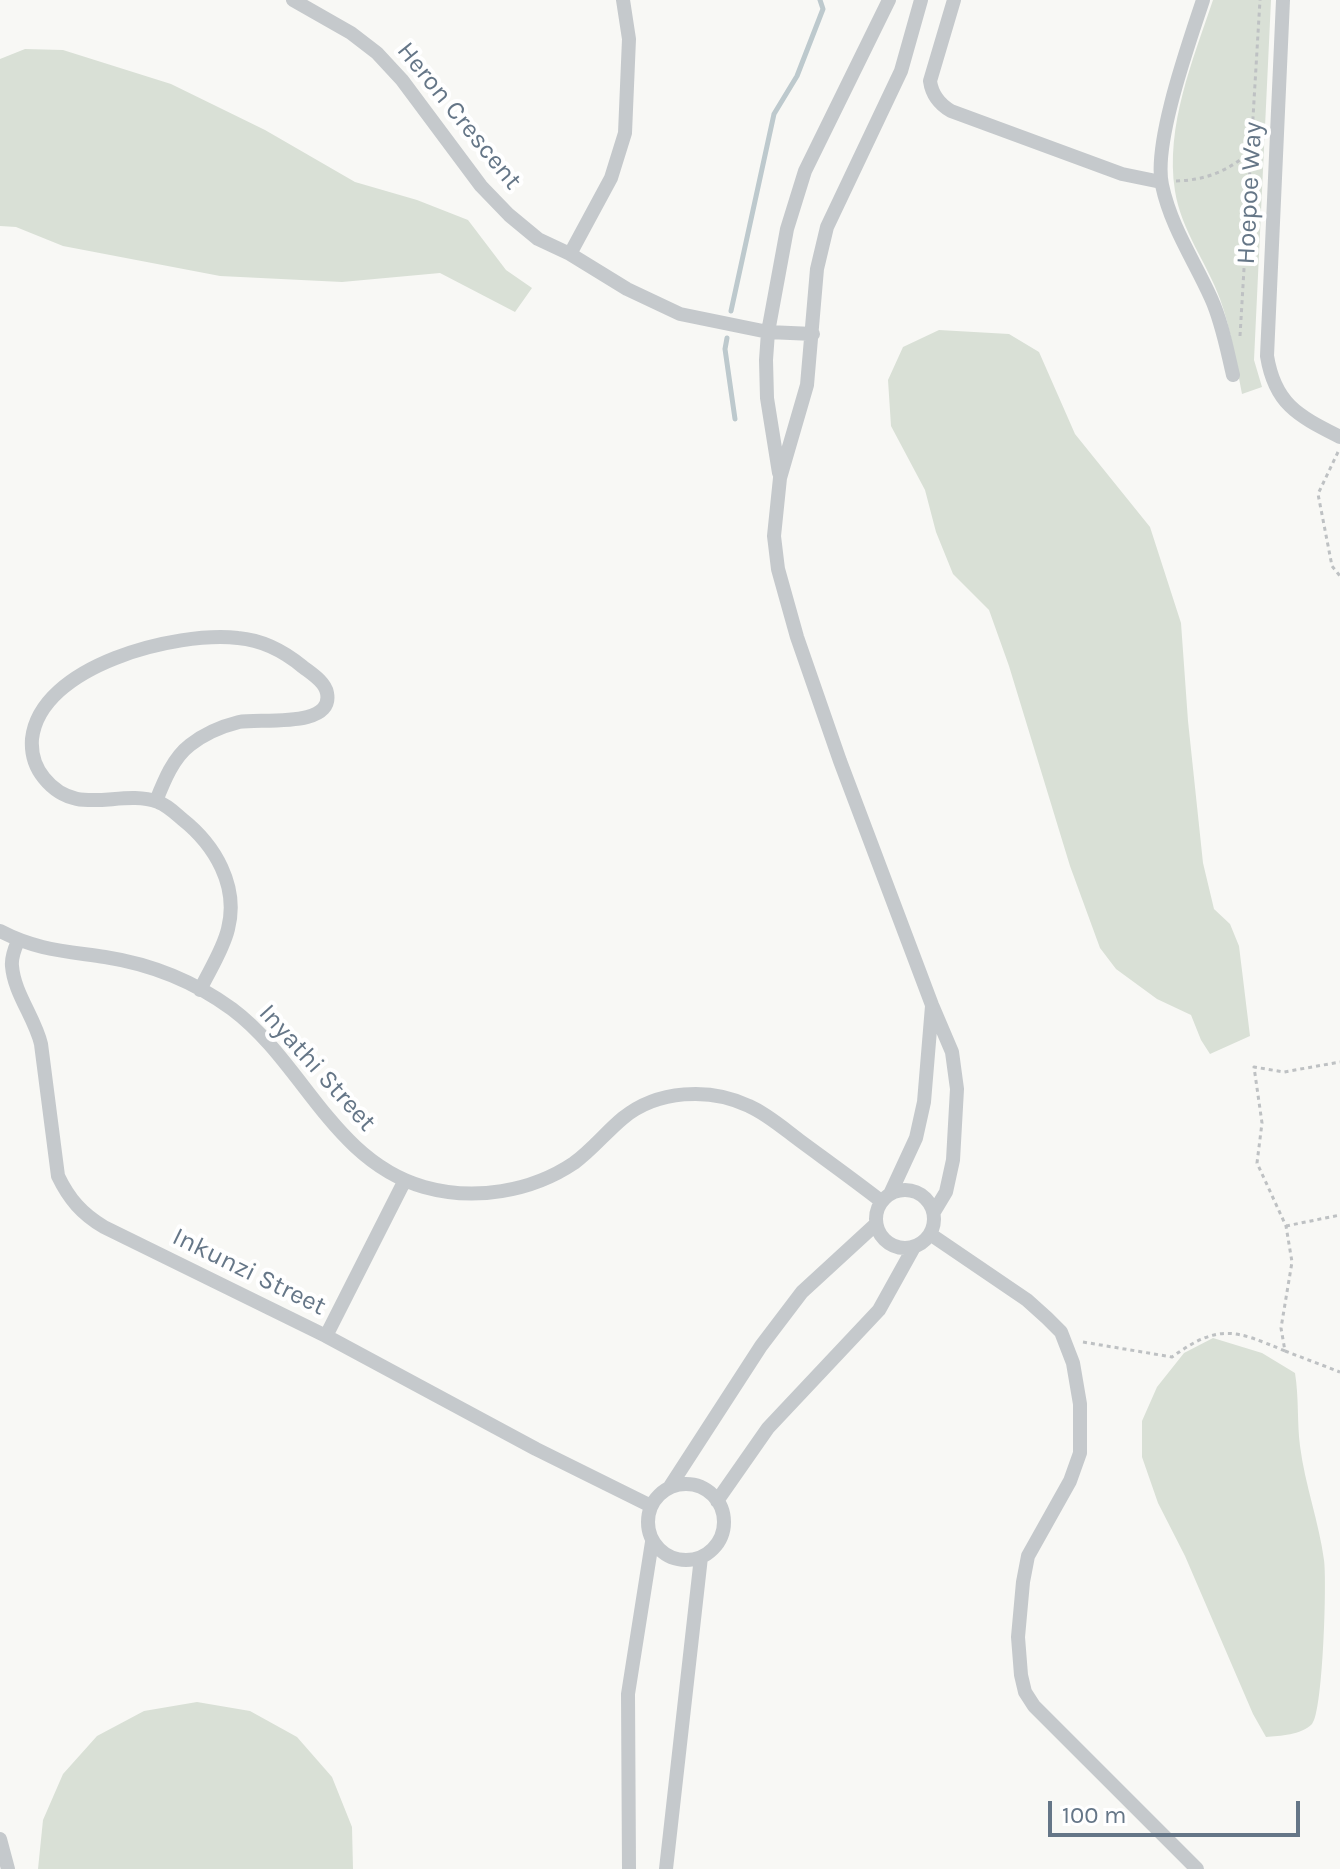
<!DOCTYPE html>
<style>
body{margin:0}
#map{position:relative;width:1340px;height:1869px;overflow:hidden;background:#f8f8f5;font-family:Karla,sans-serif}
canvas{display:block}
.scale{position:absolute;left:1048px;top:1801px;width:252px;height:36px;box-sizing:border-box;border:4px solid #657687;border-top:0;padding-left:10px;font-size:24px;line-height:28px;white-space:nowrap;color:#657687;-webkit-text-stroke:6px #fff;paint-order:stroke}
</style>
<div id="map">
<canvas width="1340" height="1869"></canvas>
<div class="scale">100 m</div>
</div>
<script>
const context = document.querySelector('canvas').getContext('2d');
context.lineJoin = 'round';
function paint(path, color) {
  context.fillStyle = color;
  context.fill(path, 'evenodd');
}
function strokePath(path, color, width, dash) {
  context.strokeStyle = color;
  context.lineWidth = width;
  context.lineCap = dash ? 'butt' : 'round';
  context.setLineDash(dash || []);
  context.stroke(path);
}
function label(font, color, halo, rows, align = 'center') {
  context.font = font + ' Karla,sans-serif';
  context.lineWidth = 8;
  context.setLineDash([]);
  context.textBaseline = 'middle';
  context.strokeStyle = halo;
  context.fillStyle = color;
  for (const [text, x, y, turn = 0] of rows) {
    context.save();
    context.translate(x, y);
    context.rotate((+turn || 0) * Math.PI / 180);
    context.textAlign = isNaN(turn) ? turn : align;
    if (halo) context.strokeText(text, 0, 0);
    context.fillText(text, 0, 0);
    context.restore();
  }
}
paint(new Path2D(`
 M1213,0H1271L1254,360L1262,387L1242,394C1236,363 1231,329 1220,299C1207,263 1181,230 1175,191C1165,126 1193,60 1213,0Z
 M25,49L63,50L171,84L265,130L355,182L417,200L468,220L506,270L532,288L515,312L440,273L342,282L220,276L63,246L16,227L0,226V59Z
 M939,330L1009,334L1039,352L1075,434L1150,527L1181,623L1188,721L1203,863L1214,909L1230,924L1239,946L1250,1036L1210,1054L1201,1040L1191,1015L1157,999L1116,969L1100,948L1070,866L1009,666L989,610L953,574L936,532L925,490L891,426L888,380L903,347Z
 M1213,1338L1262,1353L1295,1373C1299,1398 1297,1422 1300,1446C1305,1485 1319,1522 1324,1560C1327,1581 1323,1713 1312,1724C1301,1735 1280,1736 1266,1737L1253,1714L1185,1556L1158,1503L1142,1457V1421L1157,1387L1184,1353Z
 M197,1702L250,1711L297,1737L332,1777L352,1827L353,1869H38L43,1820L63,1774L97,1736L144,1711Z`), '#d9e0d6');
strokePath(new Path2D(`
 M731,311L774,114L797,76L823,9L820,0
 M727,338L725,349L735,419`), '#bdc9cd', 5);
strokePath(new Path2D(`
 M1176,181C1207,180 1228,171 1251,151
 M1240,336L1260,0
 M1338,452L1318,494L1332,566L1340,576
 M1286,1226L1340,1215
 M1083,1342L1172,1357C1219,1323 1235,1330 1285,1351L1281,1328L1292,1262L1286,1226L1257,1163L1262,1123L1254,1067L1284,1072L1340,1062
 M1285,1351L1340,1372`), '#bec1c3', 3, [4, 4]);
strokePath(new Path2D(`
 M293,0L351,33L377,53L402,80L481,186L509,215L538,239L570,254L627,289L680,314L768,332L813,334
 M921,0L901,71L827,227L817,269L807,385L780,478L774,536L778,569L797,637L840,761L932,1005L952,1052L957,1089L953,1160L946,1192L934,1212
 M954,0L930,81C932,95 939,104 951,111L1122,174L1161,182
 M1203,0C1189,43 1153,143 1162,185C1171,227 1194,260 1211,298C1222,322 1227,350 1233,375
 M1283,0L1267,356C1275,405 1299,416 1340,437
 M570,254L611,178L625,133L629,39L623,0
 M779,473L767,398L766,360L768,332L787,229L805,171L889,0
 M156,801C164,781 173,758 190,745C204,734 223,726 239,722C259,718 334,729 327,693C325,682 312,674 303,667C285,652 262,640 238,638C177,631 40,665 32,739C31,753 35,767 44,778C77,819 119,788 158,802C167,805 175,813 182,819C215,845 239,886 228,929C223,950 209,971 200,990
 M0,931C36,950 65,951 105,957C150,964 195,982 232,1009C303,1062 333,1161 424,1187C474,1201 531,1192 574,1163C592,1150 606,1132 623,1118C657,1090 710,1087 749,1106C767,1114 783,1128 799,1140C826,1160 854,1180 881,1201
 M18,941C15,948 11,957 12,966C14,993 35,1018 41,1044L58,1176C69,1199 82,1214 104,1227L326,1336L536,1449L651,1506
 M876 1219a29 29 0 1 1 58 0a29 29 0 1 1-58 0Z
 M891,1192L916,1138L924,1102L932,1006
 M930,1234L1027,1300L1047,1318L1061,1332L1073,1363L1080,1404V1453L1070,1481L1028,1556L1023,1582L1018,1637L1021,1675L1025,1692L1034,1706L1197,1869
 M326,1336L405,1180
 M648 1522a38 38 0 1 1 76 0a38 38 0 1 1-76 0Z
 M669,1488L761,1346L802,1292L876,1224
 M717,1501L768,1428L879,1310L914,1247
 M0,1839L8,1869
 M629,1869L628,1694L652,1542
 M666,1869L701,1557`), '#c5c9cc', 14);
label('26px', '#657687', '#fff', [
 ["Heron Crescent",459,116,51],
 ["Hoepoe Way",1250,193,-87],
 ["Inyathi Street",317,1068,48],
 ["Inkunzi Street",249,1272,26]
]);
</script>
